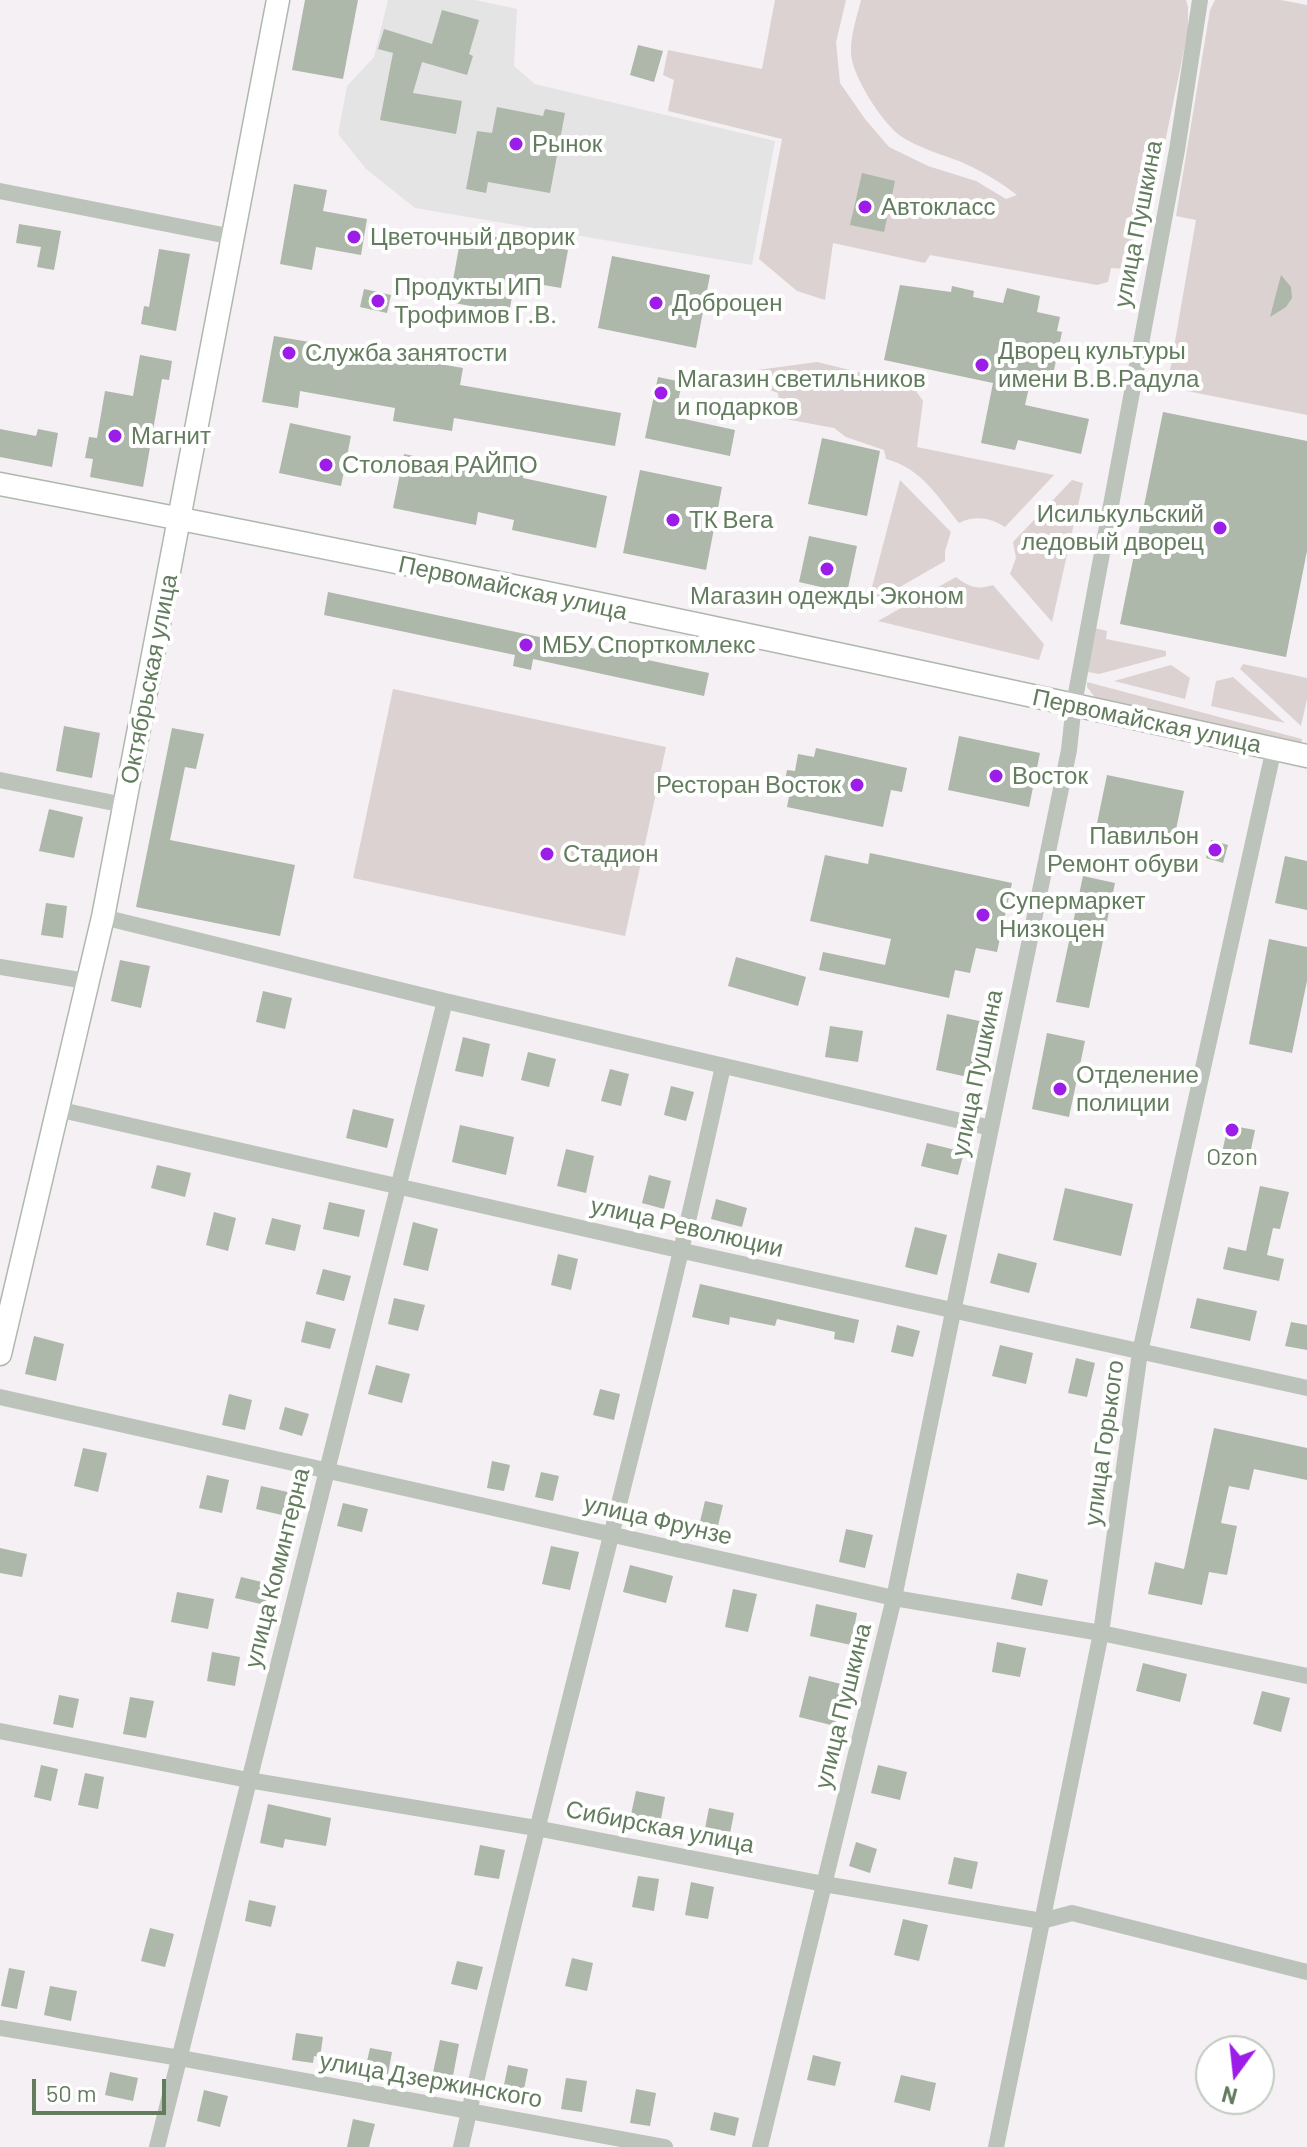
<!DOCTYPE html>
<meta charset="utf-8">
<style>
body{margin:0}
#map{position:relative;width:1307px;height:2147px;overflow:hidden;background:#f5f0f3;font-family:Barlow,sans-serif}
canvas{display:block}
.north{position:absolute;left:1195px;top:2035px;width:80px;height:80px;box-sizing:border-box;background:#fff;border:2px solid #c1cbbf;border-radius:50%;rotate:195deg;font-size:22px;font-weight:700;line-height:32px;text-align:center;color:#637c5e}
.north::after{content:'';display:block;margin:auto;width:28px;height:36px;background:#9d1de8;clip-path:polygon(50% 0,100% 100%,50% 72%,0 100%)}
.scale{position:absolute;left:32px;top:2079px;width:134px;height:36px;box-sizing:border-box;border:4px solid #637c5e;border-top:0;padding-left:10px;font-size:24px;line-height:28px;white-space:nowrap;color:#637c5e;-webkit-text-stroke:6px #fff;paint-order:stroke}
</style>
<div id="map">
<canvas width="1307" height="2147"></canvas>
<div class="north">N</div>
<div class="scale">50 m</div>
</div>
<script>
const context = document.querySelector('canvas').getContext('2d');
context.lineJoin = 'round';
function paint(path, color) {
  context.fillStyle = color;
  context.fill(path, 'evenodd');
}
function strokePath(path, color, width, dash) {
  context.strokeStyle = color;
  context.lineWidth = width;
  context.lineCap = dash ? 'butt' : 'round';
  context.setLineDash(dash || []);
  context.stroke(path);
}
function label(font, color, halo, rows, align = 'center') {
  context.font = font + ' Barlow,sans-serif';
  context.lineWidth = 8;
  context.setLineDash([]);
  context.textBaseline = 'middle';
  context.strokeStyle = halo;
  context.fillStyle = color;
  for (const [text, x, y, turn = 0] of rows) {
    context.save();
    context.translate(x, y);
    context.rotate((+turn || 0) * Math.PI / 180);
    context.textAlign = isNaN(turn) ? turn : align;
    if (halo) context.strokeText(text, 0, 0);
    context.fillText(text, 0, 0);
    context.restore();
  }
}
paint(new Path2D(`
 M388,0H475L517,9L514,66L535,84L775,141L752,265L415,208L366,169L338,134L347,86L374,57Z`), '#e5e4e4');
paint(new Path2D(`
 M775,0H846L836,42L840,83L865,119L889,147L928,166L976,181L1006,199L1017,195C999,181 980,170 959,161C939,154 920,148 902,137C883,124 857,83 852,60C848,42 857,17 861,0H1186L1188,7V31L1151,210H1141L1128,269L1111,268L1108,282L1097,285L930,255L925,263L833,243L825,300L797,291L759,259L782,139L668,111L674,80L663,75L668,50L762,69Z
 M1215,0H1281L1307,5V415L1177,389L1168,382L1196,220L1176,216L1210,10Z
 M817,362L912,385L923,401L917,447L1054,475L1005,527C990,518 976,515 959,523C937,496 921,468 886,459L884,450L846,437L834,428L780,418L778,393L759,386L757,370Z
 M900,480L951,532L945,551V561L867,606Z
 M1072,480L1083,483L1052,622L1010,574L1016,558L1013,542Z
 M956,577C969,587 977,590 993,585L1044,644L1039,660L878,621Z
 M1095,628L1107,631L1106,639L1166,651V656L1099,674L1088,672Z
 M1243,664L1307,678V699L1301,726L1240,669Z
 M1171,665L1190,678L1185,699L1114,681Z
 M1233,677L1285,723L1211,706L1216,681Z
 M1087,682L1302,739L1301,745L1098,701L1087,687Z
 M393,689L666,747L625,936L353,878Z`), '#dcd2d1');
paint(new Path2D(`
 M305,0H358L343,79L292,70Z
 M442,10L479,20L469,54L473,56L467,75L422,62L413,93L462,101L456,134L380,120L393,53L378,49L384,29L432,44Z
 M638,45L663,51L654,82L630,75Z
 M497,107L543,116L545,109L565,113L550,193L488,182L486,193L466,189L477,131L492,133Z
 M862,173L895,181L884,232L850,225Z
 M294,184L327,190L323,211L367,219L361,255L316,247L312,270L280,264Z
 M19,224L61,231L54,270L37,267L41,247L16,243Z
 M462,231L568,250L561,288L515,280L509,313L449,302Z
 M159,249L190,254L176,331L141,324L144,306L149,307Z
 M612,256L710,275L696,348L598,328Z
 M1281,275L1291,287L1292,298L1286,307L1270,317Z
 M900,285L951,292L952,286L974,291L973,297L1003,303L1007,288L1040,296L1037,312L1060,317L1057,331L1062,332L1053,375L1033,370L1025,405L1089,419L1081,454L1018,440L1015,450L981,443L993,383L884,360Z
 M364,289L391,295L387,313L360,307Z
 M274,336L463,368L460,385L621,413L615,446L454,418L452,431L393,421L395,408L300,391L298,408L262,402Z
 M140,355L172,361L169,380L162,379L143,487L90,477L93,459L85,458L89,437L97,438L105,391L133,396Z
 M658,377L682,382L675,417L735,430L730,456L645,438Z
 M1163,412L1307,441V551L1286,657L1120,624Z
 M290,423L351,436L341,486L279,473Z
 M0,429L36,436L38,429L58,433L52,467L0,457Z
 M822,438L880,451L867,516L808,504Z
 M404,454L485,471L487,459L525,467L523,478L607,496L596,548L512,530L514,520L478,512L476,525L393,508Z
 M640,470L722,487L706,570L623,553Z
 M809,536L857,546L847,593L799,582Z
 M328,592L709,673L704,696L533,659L531,670L513,666L515,655L324,615Z
 M64,726L100,733L92,778L56,771Z
 M172,728L204,734L196,769L185,767L170,840L295,865L280,936L136,907Z
 M959,736L1040,753L1029,807L948,790Z
 M816,748L907,768L902,792L891,790L883,827L787,807L791,787L784,786L787,770L795,771L798,754L814,757Z
 M1107,775L1184,791L1173,844L1096,828Z
 M49,809L83,817L74,858L39,851Z
 M1211,840L1228,845L1223,863L1206,858Z
 M870,853L1012,883L997,952L976,948L970,973L955,970L949,998L819,970L823,952L885,965L891,939L810,921L825,855L868,864Z
 M1285,856L1307,861V910L1275,903Z
 M1083,876L1115,883L1089,1008L1056,1002Z
 M46,903L67,906L63,938L41,935Z
 M1269,939L1307,947V981L1292,1053L1249,1044Z
 M736,957L806,977L798,1006L728,986Z
 M120,960L150,966L141,1008L111,1001Z
 M263,991L292,998L285,1029L256,1022Z
 M947,1014L984,1022L972,1078L936,1070Z
 M830,1026L863,1031L858,1062L825,1057Z
 M1047,1033L1085,1041L1069,1117L1032,1109Z
 M463,1037L490,1044L483,1077L455,1071Z
 M528,1052L556,1059L549,1087L521,1080Z
 M610,1069L629,1074L621,1106L601,1101Z
 M671,1086L694,1092L686,1121L664,1115Z
 M353,1109L394,1119L387,1148L346,1138Z
 M460,1125L514,1137L506,1175L452,1162Z
 M1228,1125L1255,1130L1249,1159L1222,1153Z
 M927,1143L964,1152L958,1175L921,1166Z
 M566,1149L594,1156L586,1193L557,1186Z
 M157,1165L191,1173L185,1197L151,1188Z
 M649,1175L671,1181L664,1209L642,1203Z
 M1260,1186L1289,1192L1280,1229L1273,1228L1267,1255L1284,1259L1279,1281L1223,1269L1228,1247L1246,1251Z
 M1065,1188L1133,1204L1121,1256L1053,1240Z
 M716,1199L747,1208L742,1227L711,1219Z
 M329,1202L365,1210L359,1237L323,1229Z
 M214,1212L236,1218L228,1251L206,1245Z
 M272,1218L301,1225L295,1251L265,1244Z
 M413,1222L438,1229L428,1271L403,1265Z
 M915,1227L947,1235L937,1275L905,1267Z
 M998,1253L1037,1263L1029,1293L990,1283Z
 M558,1254L578,1259L571,1290L551,1285Z
 M323,1269L351,1276L344,1301L316,1294Z
 M700,1284L859,1320L854,1343L834,1339L835,1332L777,1319L775,1326L730,1317L729,1325L692,1317Z
 M394,1298L425,1305L418,1331L388,1324Z
 M1197,1298L1257,1311L1250,1341L1190,1328Z
 M306,1321L336,1329L330,1349L301,1342Z
 M1291,1322L1307,1325V1350L1285,1346Z
 M897,1325L920,1331L913,1357L891,1352Z
 M34,1336L64,1344L56,1381L25,1374Z
 M1000,1345L1033,1353L1026,1384L992,1376Z
 M1076,1358L1095,1363L1087,1397L1068,1393Z
 M376,1365L410,1374L402,1403L368,1394Z
 M600,1389L620,1394L614,1420L593,1415Z
 M229,1394L252,1400L245,1430L222,1425Z
 M285,1407L309,1414L302,1436L279,1429Z
 M1214,1428L1307,1448V1480L1254,1469L1249,1490L1229,1486L1221,1523L1237,1526L1227,1575L1209,1572L1202,1605L1148,1594L1155,1562L1184,1569Z
 M83,1448L107,1453L98,1492L74,1486Z
 M492,1461L510,1465L504,1491L487,1488Z
 M541,1472L559,1476L553,1501L535,1497Z
 M207,1475L229,1480L222,1513L199,1508Z
 M261,1486L292,1493L286,1516L256,1509Z
 M705,1501L723,1505L716,1534L698,1530Z
 M343,1503L368,1509L362,1532L337,1526Z
 M846,1529L873,1535L865,1568L839,1562Z
 M551,1546L579,1552L570,1590L542,1584Z
 M0,1548L27,1554L22,1577L0,1573Z
 M630,1565L673,1576L666,1603L623,1592Z
 M1017,1573L1048,1580L1042,1606L1011,1599Z
 M241,1577L270,1584L265,1605L235,1598Z
 M733,1589L757,1594L748,1632L725,1627Z
 M177,1592L214,1599L208,1629L171,1622Z
 M816,1604L857,1613L851,1645L810,1636Z
 M997,1642L1026,1648L1020,1677L992,1672Z
 M212,1652L240,1657L235,1686L207,1681Z
 M1143,1663L1187,1674L1180,1702L1136,1691Z
 M809,1676L845,1685L835,1726L799,1717Z
 M1262,1691L1290,1698L1281,1732L1253,1724Z
 M59,1695L79,1699L73,1728L53,1724Z
 M130,1697L154,1701L146,1738L123,1734Z
 M41,1765L58,1769L51,1801L34,1797Z
 M878,1765L907,1772L900,1800L871,1793Z
 M85,1773L104,1777L98,1809L78,1805Z
 M636,1791L665,1797L659,1830L629,1824Z
 M268,1804L331,1818L326,1846L285,1839L283,1848L260,1843Z
 M709,1808L734,1813L728,1844L703,1839Z
 M856,1842L877,1849L870,1873L849,1866Z
 M480,1845L505,1850L499,1879L474,1875Z
 M954,1857L978,1862L972,1889L948,1884Z
 M638,1876L659,1879L654,1911L632,1907Z
 M691,1882L714,1887L708,1919L685,1915Z
 M249,1900L276,1906L271,1927L245,1921Z
 M903,1919L928,1925L919,1961L894,1955Z
 M150,1928L174,1934L165,1967L141,1961Z
 M572,1958L593,1963L587,1991L565,1986Z
 M457,1961L483,1967L477,1990L451,1984Z
 M9,1968L25,1971L17,2009L1,2006Z
 M50,1986L77,1991L71,2021L44,2015Z
 M296,2033L323,2037L320,2057L314,2056L313,2063L292,2060Z
 M440,2040L459,2044L452,2081L432,2077Z
 M370,2048L392,2052L388,2074L365,2070Z
 M813,2055L841,2062L835,2086L807,2080Z
 M508,2065L528,2069L521,2104L501,2100Z
 M110,2072L138,2078L133,2101L105,2095Z
 M901,2075L936,2083L930,2111L894,2102Z
 M566,2078L587,2081L582,2112L561,2109Z
 M636,2089L656,2093L650,2126L630,2123Z
 M204,2090L228,2096L220,2127L197,2121Z
 M714,2112L739,2118L735,2136L710,2130Z
 M353,2119L375,2124L369,2147H347Z`), '#adb7aa');
const secondary = new Path2D(`
 M0,484C437,567 873,660 1307,756
 M0,1354L103,917L278,0`);
strokePath(secondary, '#aeb8ac', 25);
strokePath(new Path2D(`
 M0,191L233,237
 M0,780L124,805
 M103,917L445,1001L991,1128
 M0,967L86,981
 M57,1109L683,1251L1307,1388
 M0,1397L894,1598L1101,1633L1307,1676
 M0,1731L248,1780L536,1828L824,1884L1042,1921L1072,1913L1307,1972
 M0,2028L180,2058L665,2147
 M157,2147L445,1001
 M461,2147C543,1785 644,1429 723,1066
 M760,2147L894,1598L1069,750L1074,704L1177,150L1200,0
 M996,2147L1101,1633L1140,1352L1274,748`), '#bbc3ba', 16);
strokePath(secondary, '#fff', 22);
for (const [x, y, r, color] of [
 [516,144,8,"#9d1de8"],
 [865,207,8,"#9d1de8"],
 [354,237,8,"#9d1de8"],
 [378,301,8,"#9d1de8"],
 [656,303,8,"#9d1de8"],
 [289,353,8,"#9d1de8"],
 [982,365,8,"#9d1de8"],
 [661,393,8,"#9d1de8"],
 [115,436,8,"#9d1de8"],
 [326,465,8,"#9d1de8"],
 [673,520,8,"#9d1de8"],
 [1220,528,8,"#9d1de8"],
 [827,569,8,"#9d1de8"],
 [526,645,8,"#9d1de8"],
 [996,776,8,"#9d1de8"],
 [857,785,8,"#9d1de8"],
 [1215,850,8,"#9d1de8"],
 [547,854,8,"#9d1de8"],
 [983,915,8,"#9d1de8"],
 [1060,1089,8,"#9d1de8"],
 [1232,1130,8,"#9d1de8"]
]) {
  const dot = new Path2D();
  dot.arc(x, y, r, 0, 2 * Math.PI);
  context.fillStyle = color;
  context.fill(dot);
  strokePath(dot, '#fff', 3);
}
label('24px', '#637c5e', '#fff', [
 ["Рынок",532,144],
 ["Автокласс",881,207],
 ["Цветочный дворик",370,237],
 ["Продукты ИП",394,287],
 ["Трофимов Г.В.",394,315],
 ["Доброцен",672,303],
 ["Дворец культуры",998,351],
 ["имени В.В.Радула",998,379],
 ["Служба занятости",305,353],
 ["Магазин светильников",677,379],
 ["и подарков",677,407],
 ["Магнит",131,436],
 ["Столовая РАЙПО",342,465],
 ["Исилькульский",1204,514,"right"],
 ["ледовый дворец",1204,542,"right"],
 ["ТК Вега",689,520],
 ["Магазин одежды Эконом",827,596,"center"],
 ["МБУ Спорткомлекс",542,645],
 ["Восток",1012,776],
 ["Ресторан Восток",841,785,"right"],
 ["Павильон",1199,836,"right"],
 ["Ремонт обуви",1199,864,"right"],
 ["Стадион",563,854],
 ["Супермаркет",999,901],
 ["Низкоцен",999,929],
 ["Отделение",1076,1075],
 ["полиции",1076,1103],
 ["Ozon",1232,1157,"center"]
], 'left');
label('24px', '#637c5e', '#fff', [
 ["улица Пушкина",1138,224,-79],
 ["Первомайская улица",513,588,12],
 ["Октябрьская улица",149,679,-79],
 ["Первомайская улица",1147,721,12],
 ["улица Пушкина",977,1073,-78],
 ["улица Революции",687,1227,13],
 ["улица Горького",1104,1443,-82],
 ["улица Фрунзе",658,1520,13],
 ["улица Коминтерна",277,1568,-76],
 ["улица Пушкина",843,1706,-76],
 ["Сибирская улица",660,1827,11],
 ["улица Дзержинского",431,2080,10]
]);
</script>
